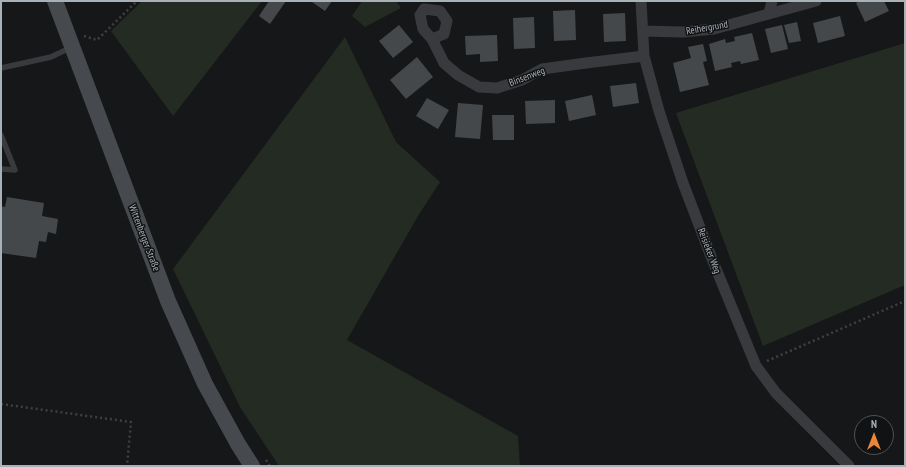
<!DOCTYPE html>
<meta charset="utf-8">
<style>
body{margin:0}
#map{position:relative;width:906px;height:467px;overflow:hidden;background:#161718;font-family:"PT Sans Narrow",sans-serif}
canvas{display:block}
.frame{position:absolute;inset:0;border:2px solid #a9b1b8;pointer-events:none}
.north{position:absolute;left:854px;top:415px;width:40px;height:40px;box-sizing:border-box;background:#111213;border:1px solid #4e5255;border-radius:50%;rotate:0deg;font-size:11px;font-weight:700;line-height:16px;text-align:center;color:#a9b1b8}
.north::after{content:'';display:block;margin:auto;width:14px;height:18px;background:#ed8539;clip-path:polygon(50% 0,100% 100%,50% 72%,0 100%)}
</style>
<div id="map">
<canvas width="906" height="467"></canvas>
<div class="frame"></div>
<div class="north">N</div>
</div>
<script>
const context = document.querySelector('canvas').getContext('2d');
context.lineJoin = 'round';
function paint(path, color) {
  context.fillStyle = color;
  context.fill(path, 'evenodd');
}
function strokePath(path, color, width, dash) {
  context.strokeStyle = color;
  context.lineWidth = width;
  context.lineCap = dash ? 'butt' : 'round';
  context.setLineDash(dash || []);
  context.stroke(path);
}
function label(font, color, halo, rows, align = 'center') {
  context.font = font + ' "PT Sans Narrow",sans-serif';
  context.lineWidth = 3;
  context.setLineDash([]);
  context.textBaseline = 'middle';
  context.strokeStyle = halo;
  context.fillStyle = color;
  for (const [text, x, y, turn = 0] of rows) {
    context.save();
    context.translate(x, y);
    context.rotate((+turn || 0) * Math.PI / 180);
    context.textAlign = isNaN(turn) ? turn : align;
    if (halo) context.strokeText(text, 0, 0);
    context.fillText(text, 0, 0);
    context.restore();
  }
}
paint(new Path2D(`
 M142,1H262L173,116L111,31Z
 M362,1H396L401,8L365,27L352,16Z
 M345,37L396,142L440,182L418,216L347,340L518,436L520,466H279L240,407L173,269Z
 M905,43V285L763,346L676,113Z`), '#232b23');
paint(new Path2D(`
 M269,1H286L270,24L259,16Z
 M313,1H332L325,11L312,2Z
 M860,1H884L889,11L865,22L856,3Z
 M575,10L576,40L554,41L553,11Z
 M625,13L626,41L604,42L603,14Z
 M840,16L845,36L818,43L813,23Z
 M534,17L535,48L514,49L513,18Z
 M797,22L801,41L789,43L784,25Z
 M399,25L413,42L393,58L379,41Z
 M782,25L788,49L771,53L765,29Z
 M752,33L759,60L741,64L740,61L731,63L732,67L715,71L709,44L725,39L726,43L735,41L734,37Z
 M497,35L498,61L480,62V54L466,55L465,36Z
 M703,44L707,61L703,62L709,85L680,92L673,63L691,58L688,47Z
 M417,57L433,77L406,99L390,80Z
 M636,83L639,103L613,107L610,86Z
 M592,95L596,115L569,121L565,101Z
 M427,98L449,110L438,129L416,116Z
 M555,100V123L526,124L525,101Z
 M458,103L483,105L480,139L455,137Z
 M492,115H514V140H493Z
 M7,197L44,203L42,216L58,219L56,234L48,232L46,242L39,241L36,258L1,253V206L5,207Z`), '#45484b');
strokePath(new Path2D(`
 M84,36L97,40L137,1
 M767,361L905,301
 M1,404L131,422L127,466
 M266,460L270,466`), '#3e4144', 2.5, [2, 3]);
strokePath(new Path2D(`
 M1,68L51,57L72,47
 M1,135L15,170L1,169`), '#383a3d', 5.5);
strokePath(new Path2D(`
 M641,1L644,56L659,111L683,183L712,259L756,366L776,393L849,466
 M769,13L772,1
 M643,31L683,32L714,29L816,1
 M432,39L444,34L447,21L440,11L424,9L420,15L423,29L432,39L444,63L458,75L479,87L497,88L522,80L542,69L586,63L644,56`), '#383a3d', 11);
strokePath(new Path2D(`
 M55,1L168,301L205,384L238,444L252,466`), '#46494d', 16);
label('10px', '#a9b1b8', '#111213', [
 ["Reihergrund",707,28,-10],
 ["Binsenweg",527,77,-21],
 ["Wittenberger Straße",144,238,69],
 ["Reisieker Weg",709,251,69]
]);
</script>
